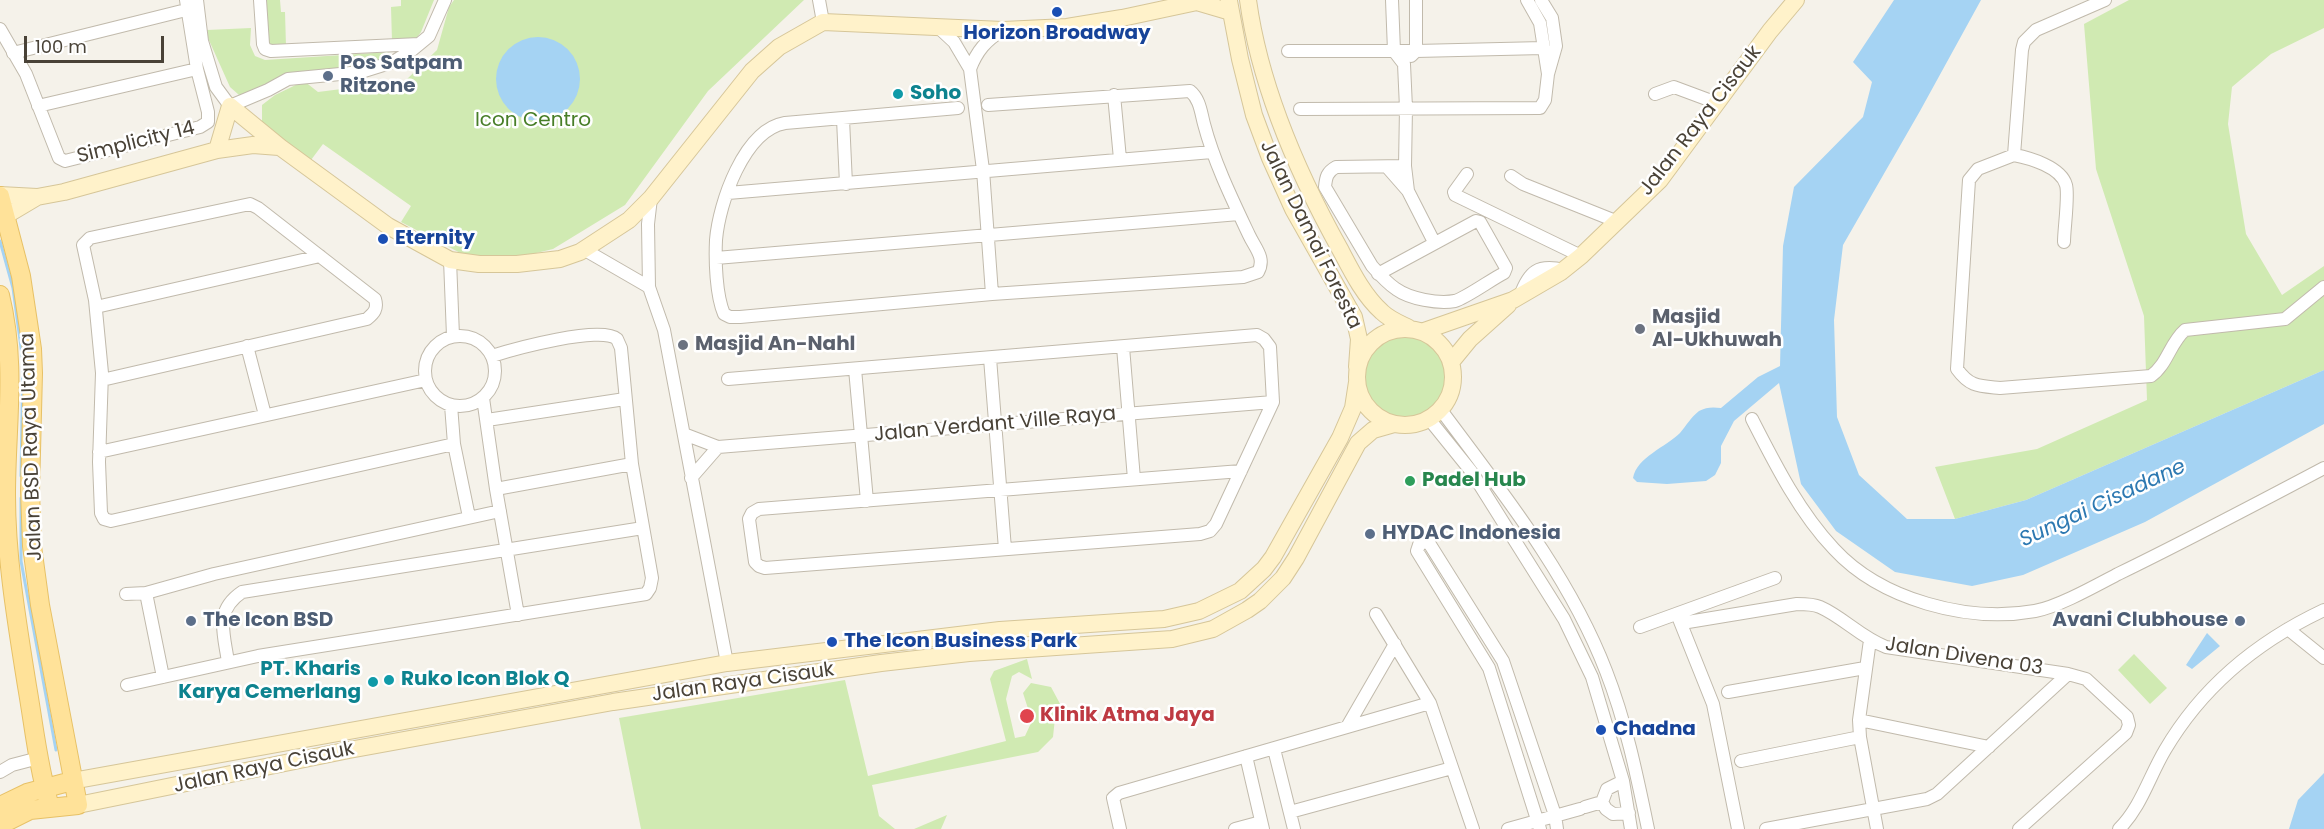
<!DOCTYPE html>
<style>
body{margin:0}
#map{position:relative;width:2324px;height:829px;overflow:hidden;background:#f5f2ea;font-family:Poppins,sans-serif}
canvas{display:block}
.scale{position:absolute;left:24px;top:36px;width:140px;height:27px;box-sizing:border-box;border:3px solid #494237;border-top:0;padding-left:8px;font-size:18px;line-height:21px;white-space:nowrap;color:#494237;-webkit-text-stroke:4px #fff;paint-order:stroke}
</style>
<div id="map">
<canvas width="2324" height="829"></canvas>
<div class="scale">100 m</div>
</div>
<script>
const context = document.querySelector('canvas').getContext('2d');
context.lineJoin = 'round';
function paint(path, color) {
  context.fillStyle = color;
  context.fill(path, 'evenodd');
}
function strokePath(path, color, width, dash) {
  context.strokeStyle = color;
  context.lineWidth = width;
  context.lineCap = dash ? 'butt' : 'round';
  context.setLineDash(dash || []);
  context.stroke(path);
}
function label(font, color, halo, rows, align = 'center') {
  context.font = font + ' Poppins,sans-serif';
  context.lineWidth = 5;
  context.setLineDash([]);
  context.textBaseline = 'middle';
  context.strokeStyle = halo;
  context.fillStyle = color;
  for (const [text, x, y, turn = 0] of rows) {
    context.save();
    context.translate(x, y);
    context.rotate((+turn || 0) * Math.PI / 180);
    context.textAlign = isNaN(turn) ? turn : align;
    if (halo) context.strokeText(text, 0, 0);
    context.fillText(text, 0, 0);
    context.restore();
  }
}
paint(new Path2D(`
 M260,0H280L281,12H285L286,46L263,50Z
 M401,0H434L421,32L415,40L392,41L391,7L401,6Z
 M454,0H804L708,91L625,205L553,249L507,260L468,257L401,222L411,206L323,144L311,160L262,127V105L275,95L304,81L318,92L405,81L437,50L449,7Z
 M2129,0H2324V28L2271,54L2232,87L2228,124L2246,234L2282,295L2324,266V370L2026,500L1955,519L1935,467L2037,449L2147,400L2144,316L2096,169L2084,24Z
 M251,28L250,45L255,56L265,60L389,52L380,65C345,68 311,70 277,79C262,83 257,94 239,95L230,87L208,38L207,30Z
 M1364 377a42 42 0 1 1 84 0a42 42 0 1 1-84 0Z
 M2134,654L2167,688L2150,704L2118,670Z
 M1027,659L1032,679L1019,672L1012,676L1006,699L1015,738L1025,736L1032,721L1023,693L1031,683L1051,687L1065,713L1055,718L1053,737L1038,752L872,785L879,816L895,829H641L619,718L845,680L868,776L1006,741L990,679L994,671Z
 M947,815L941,829H914Z`), '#d0eab2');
paint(new Path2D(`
 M1894,0H1981L1920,111L1843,245L1834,320L1837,417L1859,475L1907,519H1955L2026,500L2324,370V424L2145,522L2023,575L1972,586L1895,572L1836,531L1801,484L1779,383L1734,421L1721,446V463L1715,475L1706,481L1667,484L1637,482L1633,478C1637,457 1666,447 1680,433C1686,426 1691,417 1699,411C1706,407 1713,407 1721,408L1758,377L1780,366L1783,246L1794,187L1863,117L1872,82L1853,62Z
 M496 79a42 42 0 1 1 84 0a42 42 0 1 1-84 0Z
 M2207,633L2220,646L2192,669L2186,665Z
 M2324,773V829H2289L2298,800Z`), '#a5d3f3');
strokePath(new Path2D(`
 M0,241L13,288L23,362L21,476
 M21,498V561L56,750`), '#a5d3f3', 3);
const street = new Path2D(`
 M197,0L202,41L216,87L230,106L268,90L288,79L361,72L393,62L412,50L429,36L445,0
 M260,0L263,44L265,49L271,51L419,44
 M819,0L823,22
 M1392,0L1394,51L1404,64L1406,108L1405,166L1408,191
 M1527,0L1540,23L1548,74
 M2105,0L2036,30L2024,42L2022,50L2014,155L1978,169L1969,180L1957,369C1970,387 1979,386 2000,388L2151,376C2167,365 2170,343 2185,330L2285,319L2324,287
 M939,28L954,42L970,69L983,170L992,294
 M0,29L26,74L59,158L65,161L200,127L208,122V112L197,69L186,0
 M1288,51H1416L1543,48
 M13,53L186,10
 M1411,56L1416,51V0
 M970,69C977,51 986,40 1003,30
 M1655,94L1674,87L1717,103
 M1114,95L1120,159
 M38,106L197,69
 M958,108L785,123C744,130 719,203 716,240C715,261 716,295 724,314L730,317H740L992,294L1243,277L1258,272C1266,258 1255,248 1249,235C1232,199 1214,162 1204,124C1201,113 1200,99 1190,91L988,105
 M1300,109L1540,108L1545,100L1548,74L1556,46L1552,18L1541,0
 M843,119L846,184
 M2014,155C2030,158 2061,167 2066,185C2069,195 2064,229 2064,242
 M1387,167L1408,191L1434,242
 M1467,174L1454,192L1455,195L1581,256
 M1511,176L1523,184L1618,222
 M728,193L1212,152
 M651,198L648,224L649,287L664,330L727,663
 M585,250L649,287
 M716,258L1239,214
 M450,260L453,336
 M1378,274L1476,221L1480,222L1506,268L1504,273C1492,279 1466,298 1455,301C1438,304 1410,299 1396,289C1387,283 1379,274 1372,266L1325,187C1326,177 1327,172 1336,167L1405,166
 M1520,296C1529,271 1538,264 1564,270
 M96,307L320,256
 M425 371a35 35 0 1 1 70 0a35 35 0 1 1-70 0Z
 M247,346L265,415
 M1123,347L1134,479
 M990,358L1005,549
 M855,369L867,501
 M728,379L1257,335L1264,339L1270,347L1273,402L1216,524L1210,531L1200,534L765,568L759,566L755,562L749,519L752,513L759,509L1241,471
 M102,380L367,319C374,313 378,309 375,299L258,208L250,204L90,238L83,245L95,300L102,373L99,462L101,513L104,519L111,521L454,444
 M483,398L496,489L518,615
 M451,405L454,444L469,517
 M1441,410C1502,492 1569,575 1606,671C1626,722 1637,776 1648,829
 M1429,419L1471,471L1564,619L1592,677L1623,781L1631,829
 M1752,419C1775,464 1799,512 1834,549C1881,600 1968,623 2035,611C2058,607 2097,585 2118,574C2188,540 2256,504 2324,468
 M487,420L625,399
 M684,434L718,447L1273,402
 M99,452L426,380
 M691,478L718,447
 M496,489L632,464
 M146,593L163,677
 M126,594L146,593L214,574L500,511
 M1376,614L1430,703L1473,829
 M1677,614L1713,704L1738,829
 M1682,623L1797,604C1805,604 1813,604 1820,607C1843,617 1860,637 1886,647L2068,674L2086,679L2127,717L2129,725L2126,733L2019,829
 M1640,627L1775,578
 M2288,629L2324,658
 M1870,640L1859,720L1860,737L1877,829
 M228,662C224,633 214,611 242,592L643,528
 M127,685L258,656L646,594L650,588L652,578L632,464L621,348L617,339C601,325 514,349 492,356
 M1728,692L1865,668
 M1859,720L1989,747
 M1347,727L1395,644
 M1274,749L1294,829
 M1246,756L1263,829
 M1741,761L1860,737
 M0,772L12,765L35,759
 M1623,781L1607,789L1602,802L1606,809L1613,814L1629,813
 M1585,807L1602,802
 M1290,812L1452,768
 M1120,829L1113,798L1119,793L1430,703
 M1235,829L1261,822
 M1508,829L1580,809
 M1540,829L1489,668L1417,551L1420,542L1429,543L1503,661L1555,815L1557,829
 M1766,829L1927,799L1937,794L2068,674
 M2119,829C2141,807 2149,777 2165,750C2202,687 2258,641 2324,610`);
const secondary = new Path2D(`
 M1248,0C1260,88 1298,174 1341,251C1352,272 1364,296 1382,312C1389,319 1399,323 1409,328
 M1229,1L1240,59L1254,115L1270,158L1293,209L1354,317L1359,339L1357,367
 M217,150L230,106L280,147L388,226L450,260L479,264H517L560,259L580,252L629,220L651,198L752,71L779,47L823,22L1003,30L1067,27L1122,18L1197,2L1231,12
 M0,195L37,197L64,192L217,150L253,145L279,147
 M0,219L37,197
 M1357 377a48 48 0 1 1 96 0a48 48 0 1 1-96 0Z
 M1424,331L1513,300L1561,272L1581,256L1660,180L1770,31L1796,0
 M1452,361L1470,339L1508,305
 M72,781L727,663L1000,630L1164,619L1199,611L1240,591L1264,569L1273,557L1340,438L1353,408L1357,382
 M78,805L349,750L613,702L881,663L969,653L1172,639L1213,629L1247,610L1260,601L1283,578L1296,558L1358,443L1373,430L1394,424`);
const primary = new Path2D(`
 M0,196L21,276L32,349L33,373L30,491L32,546L40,605L78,805L30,810L0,825
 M0,295C17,365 6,425 6,495C6,559 17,623 27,686C34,726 38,767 50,807
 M0,806L27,793L72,781`);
strokePath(street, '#c1baac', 14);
strokePath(secondary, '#d6c699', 18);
strokePath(primary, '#e7c166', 20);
strokePath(street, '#fff', 12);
strokePath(secondary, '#fff2ca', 16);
strokePath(primary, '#ffe299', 18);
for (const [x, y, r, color] of [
 [1057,12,6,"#1a4fb4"],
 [328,76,6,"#5c6f8a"],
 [898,94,6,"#0f9aa8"],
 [383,239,6,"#1a4fb4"],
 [1640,329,6,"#6b7280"],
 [683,345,6,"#6b7280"],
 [1410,481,6,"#2e9e5b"],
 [1370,534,6,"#5c6f8a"],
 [191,621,6,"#5c6f8a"],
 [2240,621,6,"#5c6f8a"],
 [832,642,6,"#1a4fb4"],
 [389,680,6,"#0f9aa8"],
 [373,682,6,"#0f9aa8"],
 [1027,716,8,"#e0444e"],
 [1601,730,6,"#1a4fb4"]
]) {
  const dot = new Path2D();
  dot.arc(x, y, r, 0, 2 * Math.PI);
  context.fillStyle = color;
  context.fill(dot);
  strokePath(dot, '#fff', 2);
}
label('bold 20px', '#164399', '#fff', [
 ["Horizon Broadway",1057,34,"center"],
 ["Eternity",395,239],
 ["The Icon Business Park",844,642],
 ["Chadna",1613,730]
], 'left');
label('bold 20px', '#4e5e75', '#fff', [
 ["Pos Satpam",340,64],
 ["Ritzone",340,87],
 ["HYDAC Indonesia",1382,534],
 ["The Icon BSD",203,621],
 ["Avani Clubhouse",2228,621,"right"]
], 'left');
label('bold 20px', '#0d838f', '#fff', [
 ["Soho",910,94],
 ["PT. Kharis",361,670,"right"],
 ["Karya Cemerlang",361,693,"right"],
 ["Ruko Icon Blok Q",401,680]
], 'left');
label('20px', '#487e28', '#fff', [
 ["Icon Centro",533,121]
]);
label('20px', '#494237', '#fff', [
 ["Jalan Raya Cisauk",1701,121,-52],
 ["Simplicity 14",136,143,-14],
 ["Jalan Damai Foresta",1310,235,64],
 ["Jalan Verdant Ville Raya",995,425,-5],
 ["Jalan BSD Raya Utama",32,447,-92],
 ["Jalan Divena 03",1964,657,9],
 ["Jalan Raya Cisauk",743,683,-8],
 ["Jalan Raya Cisauk",264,768,-12]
]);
label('bold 20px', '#5b616d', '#fff', [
 ["Masjid",1652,318],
 ["Al-Ukhuwah",1652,341],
 ["Masjid An-Nahl",695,345]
], 'left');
label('bold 20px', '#27864d', '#fff', [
 ["Padel Hub",1422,481]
], 'left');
label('bold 20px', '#be3a42', '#fff', [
 ["Klinik Atma Jaya",1040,716]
], 'left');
label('italic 21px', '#2c78b1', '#fff', [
 ["Sungai Cisadane",2103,504,-25]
]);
</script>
